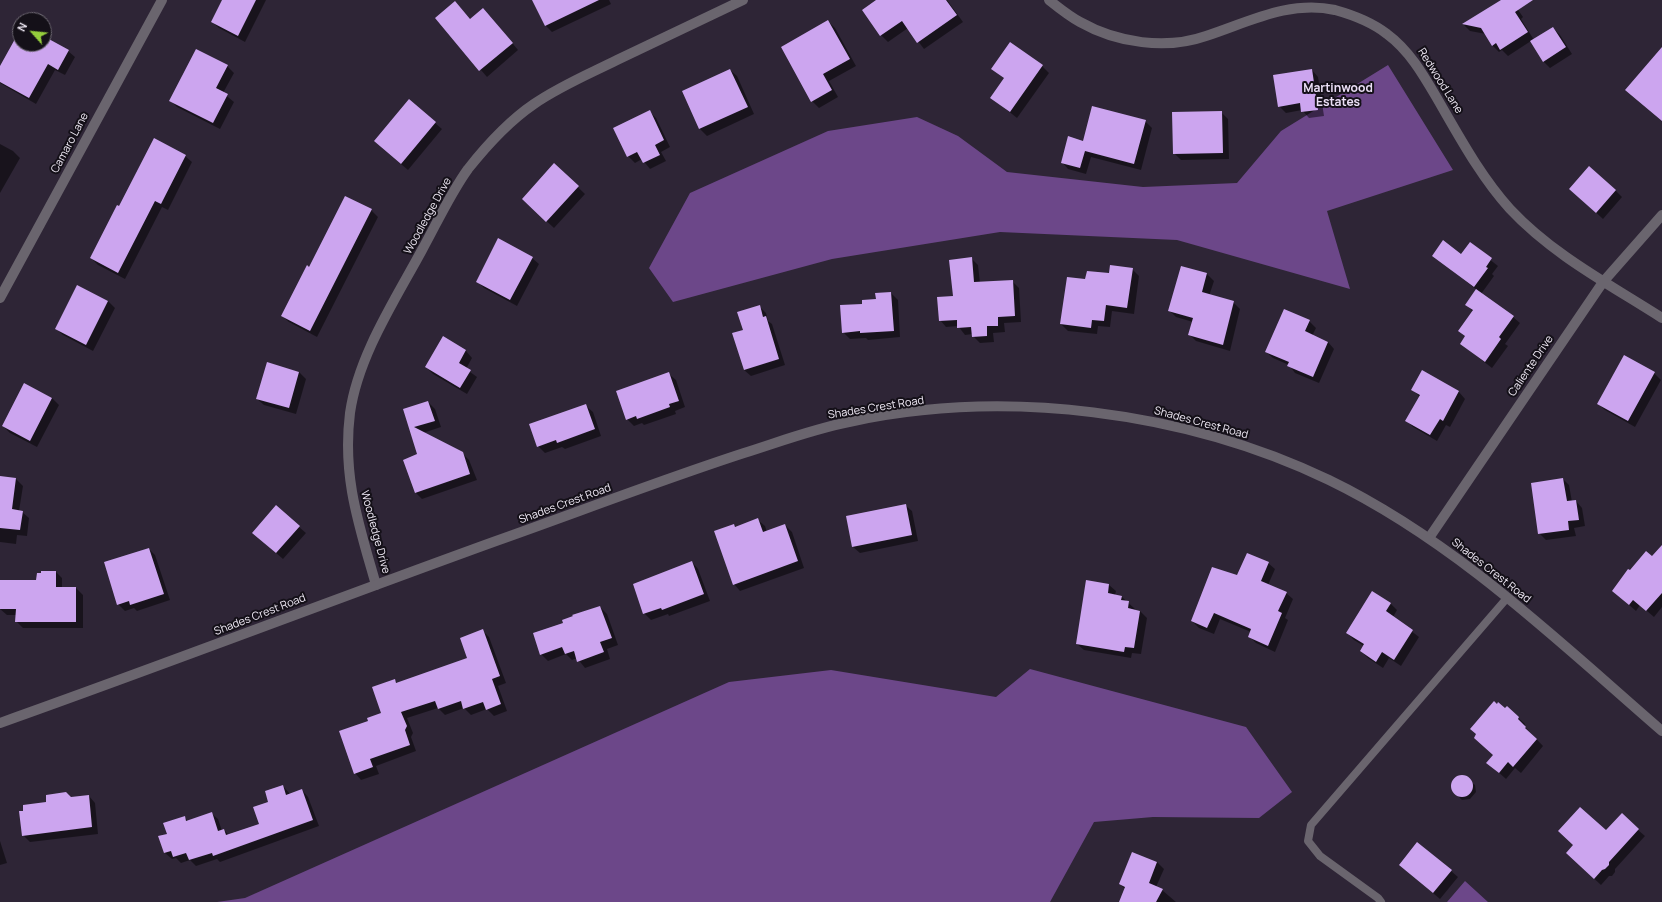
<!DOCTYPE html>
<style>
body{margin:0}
#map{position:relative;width:1662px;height:902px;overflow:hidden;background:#2e2536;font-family:Manrope,sans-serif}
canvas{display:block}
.north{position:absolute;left:12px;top:12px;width:40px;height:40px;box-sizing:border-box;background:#141018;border:1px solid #6c6771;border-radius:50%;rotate:297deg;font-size:11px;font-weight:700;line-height:16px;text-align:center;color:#f0eaf6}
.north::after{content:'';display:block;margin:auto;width:14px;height:18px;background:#94cc3c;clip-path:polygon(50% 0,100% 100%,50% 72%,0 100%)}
</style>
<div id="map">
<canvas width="1662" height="902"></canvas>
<div class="north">N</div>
</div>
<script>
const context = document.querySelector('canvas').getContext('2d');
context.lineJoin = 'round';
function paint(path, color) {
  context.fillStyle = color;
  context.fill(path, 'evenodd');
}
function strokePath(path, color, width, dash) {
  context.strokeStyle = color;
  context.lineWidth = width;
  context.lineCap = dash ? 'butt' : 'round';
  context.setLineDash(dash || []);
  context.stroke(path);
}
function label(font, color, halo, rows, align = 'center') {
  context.font = font + ' Manrope,sans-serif';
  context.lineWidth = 4;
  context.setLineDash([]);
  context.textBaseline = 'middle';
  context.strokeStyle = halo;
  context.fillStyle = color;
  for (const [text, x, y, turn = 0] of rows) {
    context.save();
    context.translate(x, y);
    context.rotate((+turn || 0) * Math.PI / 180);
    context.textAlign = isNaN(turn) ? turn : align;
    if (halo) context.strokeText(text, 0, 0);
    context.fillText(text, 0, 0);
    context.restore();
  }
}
paint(new Path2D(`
 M1388,65L1453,170L1327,211L1350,289L1177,240L1000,232L832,259L673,302L649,268L690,193L828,131L917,117L958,136L1007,172L1143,187L1237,183L1281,131Z
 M1030,669L1246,727L1292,792L1259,818L1153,817L1094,822L1050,902H217L245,898L729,682L831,670L996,697Z
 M1465,881L1488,902H1447Z`), '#6c4789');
paint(new Path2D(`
 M223,0H266L245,42L219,28L212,22Z
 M533,0H609L611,4L552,32L546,26Z
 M878,0H947L963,22L924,49L908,28L888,42L881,35L863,10Z
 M1503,0H1509L1514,4L1523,17L1521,19L1534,40L1553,28L1560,35L1572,54L1550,68L1543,61L1531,41L1508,56L1502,50L1499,52L1492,45L1486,34L1470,31L1464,25Z
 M490,16L518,50L487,77L436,18L471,20Z
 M828,21L835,28L856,66L829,81L838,97L819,108L812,101Z
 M20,32V44H44V40L68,51L75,57L65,75L55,70L36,104L0,83V68Z
 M1010,44L1042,66L1049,73L1017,118L992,98L1005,79L993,69Z
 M227,66L234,73L223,93L234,102L220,129L177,107L170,100Z
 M730,70L737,76L754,114L707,136L700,129L683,91Z
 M1312,70L1318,77L1324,116L1309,118L1302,110L1286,113L1279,106Z
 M649,111L656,118L670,147L661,152L666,161L650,169L642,159L635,163L628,156Z
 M1221,112L1228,119L1229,159L1181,160L1174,153Z
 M1145,121L1152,128L1141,170L1091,157L1086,174L1068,169L1062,162L1083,142Z
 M435,123L442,129L408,170L382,148Z
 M0,144L13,151L20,158L0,193Z
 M185,156L192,162L168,210L162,207L125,279L98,265L91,258L120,207Z
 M555,165L585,194L554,228L530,206Z
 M1615,190L1622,197L1603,219L1577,195Z
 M371,210L378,217L317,337L289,322L282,316L310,268Z
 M1470,244L1498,266L1492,274L1494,276L1481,294L1513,317L1520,323L1505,344L1508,346L1492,368L1461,344L1466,337L1459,331L1473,312L1466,304L1477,290L1434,256L1462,255Z
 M532,258L539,264L517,306L484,288L477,281Z
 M971,258L978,265L980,283L1012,281L1019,288L1021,322L1004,323L1005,332L993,333L994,342L980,343L973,336V334L965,335L958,326L946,327L940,320L954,297Z
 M1182,267L1207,274L1214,281L1209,296L1233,302L1240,309L1230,351L1196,341L1189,334L1193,322L1176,317L1169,310Z
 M1132,269L1139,276L1134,314L1112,311L1110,327L1098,326L1097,334L1068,331L1061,324L1086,280Z
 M78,286L108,301L115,308L93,351L63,335L56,329Z
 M891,293L898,300L900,337L868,340L866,338L850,339L843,332L863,305Z
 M759,306L766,313L768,321L772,324L785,365L751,376L744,370V330Z
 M1309,321L1316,328L1312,336L1328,342L1334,349L1319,383L1295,373L1289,365L1273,358L1266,352Z
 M443,338L466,351L472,358L466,369L477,377L467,394L433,374L426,367Z
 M267,364L299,372L306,379L296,414L264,405L257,399Z
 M1423,372L1459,392L1465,399L1450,427L1446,425L1437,441L1413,427L1406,420L1420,397L1413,390Z
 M1654,373L1661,380L1635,427L1605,410L1598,404Z
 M669,374L676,380L685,407L675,411L676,414L644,425L642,423L634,426L627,419Z
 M24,384L52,398L59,405L37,447L10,433L3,426Z
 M428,402L435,409L441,427L423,433L462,453L469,460L477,480L422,499L416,493L418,455L404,410Z
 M586,406L593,412L601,436L565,449L562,447L545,453L538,446Z
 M0,477L16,479L23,486L19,511L22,512L29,518L27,536L17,535L16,544L0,542Z
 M1563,479L1569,485L1572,502L1576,501L1582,508L1585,526L1574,528L1576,536L1546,540L1539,533Z
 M905,505L912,511L918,541L860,553L853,547Z
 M758,520L765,526L767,532L785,525L792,532L804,568L740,591L734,584V525L736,527Z
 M299,527L306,533L283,559L260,539Z
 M149,549L155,555L170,600L137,611L134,608L125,611L118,604Z
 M1653,557H1662V607L1654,617L1640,605L1636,611L1620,597L1630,572Z
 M692,562L698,569L710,601L669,616L668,614L651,620L644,613Z
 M1268,563L1275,569L1268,585L1286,593L1293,599L1285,618L1288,620L1275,652L1256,643L1249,636L1251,632L1220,619L1214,634L1199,628L1192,621L1238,577Z
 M56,572L62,578V588H76L83,595V628H23L16,621V615H7L0,609L37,581Z
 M1109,585L1116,591L1115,595L1122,597L1135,609V611H1140L1147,618L1141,654L1132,653L1131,658L1084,650L1077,644Z
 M1391,604L1397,610L1393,617L1419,637L1401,666L1389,658L1383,668L1368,658L1361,651L1364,646L1354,640L1347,633Z
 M600,607L607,614L618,645L607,649L610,659L585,668L577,658L572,660L566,654L548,661L541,654L564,624Z
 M483,631L489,637L506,683L498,686L507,711L494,716L487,709L471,715L464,708L445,715L438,708L407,718L413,733L411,737L416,751L376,766L379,774L361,780L355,773L369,721L382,714L394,680L398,684L468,658Z
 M1507,708L1525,724L1524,726L1543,746L1521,773L1515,768L1506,779L1488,763L1494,755Z
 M1464,777L1475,785L1476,792L1470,799L1462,800L1453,791L1451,784L1457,778Z
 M283,786L290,794L302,790L308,797L319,826L220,862L217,859L196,866L190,860L181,863L176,858L172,859L165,853L168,834L185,818L188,821L211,813L218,819L222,831L224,830L229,835L260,825L269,802Z
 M89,796L95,803L98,834L30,842L23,835L71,798Z
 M1638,830L1645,836L1615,869V872L1612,876H1609L1601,885L1574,860L1606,832Z
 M0,841L7,863L0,865Z
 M1133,853L1157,862L1164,869L1156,887L1162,890L1176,902H1121L1125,889L1120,884Z
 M1400,865L1451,871L1458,877L1440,899Z`), '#0007');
paint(new Path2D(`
 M222,0H256L238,36L211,22Z
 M532,0H599L545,26Z
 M876,0H946L957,15L917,43L902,21L880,36L862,10Z
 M1501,0H1533L1515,12L1528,32L1500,50L1496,43L1492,46L1481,28L1462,24Z
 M455,1L470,19L483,8L513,43L479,71L435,18Z
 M828,20L850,59L823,74L832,90L811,102L781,47Z
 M1553,27L1566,47L1543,62L1530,41Z
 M20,30V44H44V39L46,40L47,38L69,50L58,70L48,64L29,98L0,82V66Z
 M1010,42L1043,65L1010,112L990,98L1004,78L991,69Z
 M1662,47V121L1625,90Z
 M196,49L228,65L216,88L228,94L213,123L169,101Z
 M730,69L748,107L699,129L682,91Z
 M1312,69L1318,110L1301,112L1300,103L1278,107L1273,75Z
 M409,99L436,122L401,164L374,141Z
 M1092,106L1146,120L1134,164L1085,151L1080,168L1061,163L1068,136L1083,141Z
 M650,110L664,140L655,145L660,155L643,163L637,152L627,157L613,128Z
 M1222,111L1223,153L1173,154L1172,112Z
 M154,138L186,155L161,204L155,201L118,273L90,258L117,205L119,206Z
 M554,163L579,186L546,222L522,199Z
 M1589,166L1616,190L1596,213L1569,189Z
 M345,196L372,209L310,331L281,316L307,265L309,267Z
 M498,238L533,257L510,300L476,282Z
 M1443,240L1461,254L1470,242L1492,258L1486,267L1488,268L1474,287L1432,256Z
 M972,257L974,282L1013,280L1015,316L998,317V326H987V336L972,337L971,327L957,328V320L939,321L937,297L953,296L949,260Z
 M1110,265L1133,268L1127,308L1106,305L1104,321L1092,320L1091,328L1060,324L1067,277L1085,279L1087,271L1109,273Z
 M1181,266L1207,273L1202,292L1234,301L1223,345L1188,335L1193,318L1168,311Z
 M77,285L108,301L86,345L55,329Z
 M1476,289L1514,316L1499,337L1501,339L1485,362L1460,344L1465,336L1458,331L1473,310L1465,305Z
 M891,292L894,331L860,333V331L842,333L840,305L862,304V300L876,299L875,293Z
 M760,305L763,317L766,316L779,359L744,370L732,333L743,330L737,312Z
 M1284,309L1310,320L1305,331L1328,342L1313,377L1287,366L1289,362L1265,352Z
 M443,336L466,350L459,363L471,370L460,388L425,367Z
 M1624,355L1655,372L1628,421L1597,404Z
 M267,362L299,372L289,408L256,399Z
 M1422,370L1459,391L1443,421L1440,419L1430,435L1405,421L1420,395L1411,390Z
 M669,372L679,401L669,404L670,407L637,419L636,416L626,420L616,391Z
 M24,383L52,398L30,441L2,426Z
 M428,401L435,421L414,427L463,452L470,474L415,493L403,460L417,454L403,409Z
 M586,404L595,429L557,443L556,440L537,447L529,424Z
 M0,476L16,478L12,509L23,511L20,530L0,528Z
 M1563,478L1567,501L1576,500L1579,520L1568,521L1569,530L1538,534L1531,483Z
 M906,504L912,535L852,547L846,516Z
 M276,505L300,526L276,553L252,533Z
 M758,518L763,532L785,524L798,561L733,585L714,531L734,524L735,527Z
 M1662,545V593L1646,611L1633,600L1629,605L1612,591L1628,569L1630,570L1646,551L1652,556Z
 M149,548L164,594L130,605L129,601L117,605L104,562Z
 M1247,553L1269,562L1261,581L1287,592L1278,611L1282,613L1268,646L1248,637L1251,629L1214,613L1207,628L1191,621L1212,567L1237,575Z
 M692,561L704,594L662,610L661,608L643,614L633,584Z
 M41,571H56V587H76V622H15L16,609H0V580H36L37,573H41Z
 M1086,580L1109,584L1108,593L1122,596L1121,600L1129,601L1128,608L1140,611L1134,648L1125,647L1124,652L1076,644Z
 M1372,591L1391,603L1386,611L1413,630L1394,660L1382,652L1376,662L1360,651L1364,644L1346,633Z
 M600,606L612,638L600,642L604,652L577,662L574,651L565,654L562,647L540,655L533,633L563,623L562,620L573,616L572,615Z
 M483,629L500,676L492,679L501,704L486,710L483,702L463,709L461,701L438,709L435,701L401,712L407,726L405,730L410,745L370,759L373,767L354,774L339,731L368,721L367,718L381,713L372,687L395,679L396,683L467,658L460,638Z
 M1494,701L1497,704L1498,702L1505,708L1507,706L1519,717L1518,719L1526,727L1525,728L1537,739L1513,767L1508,762L1499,773L1486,763L1493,755L1474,738L1476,734L1470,729Z
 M1451 786a11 11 0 1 1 22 0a11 11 0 1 1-22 0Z
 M283,785L286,795L302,789L313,820L213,856L212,853L189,860L186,853L173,857L171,851L164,853L158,836L167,834L163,823L185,816L186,821L212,812L218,831L224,829L226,835L259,824L253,807L268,802L265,791Z
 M66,792L71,797L89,795L92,827L22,836L19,811H23V805L46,802V795Z
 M1580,807L1606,830L1622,813L1639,829L1609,862V865L1605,869L1602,870L1594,879L1566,853L1573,845L1558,831Z
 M1417,842L1452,870L1433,893L1399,865Z
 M1132,852L1157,862L1149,883L1163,889L1156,902H1119L1125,887L1119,884Z`), '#cca5ef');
strokePath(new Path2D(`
 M1381,902L1378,898L1320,856L1308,841L1311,825L1507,598`), '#6a656e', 8);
strokePath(new Path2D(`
 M1049,0C1059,8 1069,16 1080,22C1117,43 1166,50 1206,36C1249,22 1289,0 1335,10C1353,15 1373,23 1387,34C1410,51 1424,76 1438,100C1460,138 1481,177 1510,209C1553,255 1609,284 1662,318
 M0,298L162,0
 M1429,538L1603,282L1662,215
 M376,585C359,525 342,477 350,413C358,356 395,300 422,250C437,223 450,194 468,169C487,145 509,121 534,104C560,86 589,74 617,60C659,40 701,20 743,0`), '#6a656e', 10);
strokePath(new Path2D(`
 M0,723C166,664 330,601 496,541C578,512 661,480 744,453C779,442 813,429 849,422C1005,388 1185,411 1329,480C1455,541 1557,640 1662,731`), '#6a656e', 10);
label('11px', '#f0eaf6', '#141018', [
 ["Redwood Lane",1440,81,58],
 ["Camaro Lane",70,143,-62],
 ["Woodledge Drive",428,216,-61],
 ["Caliente Drive",1531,366,-56],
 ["Shades Crest Road",876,408,-9],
 ["Shades Crest Road",1201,423,15],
 ["Shades Crest Road",565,504,-20],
 ["Woodledge Drive",375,532,75],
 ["Shades Crest Road",1491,571,38],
 ["Shades Crest Road",260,615,-21]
]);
label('bold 12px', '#ebdff6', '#141018', [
 ["Martinwood",1338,89],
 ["Estates",1338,103]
]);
</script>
